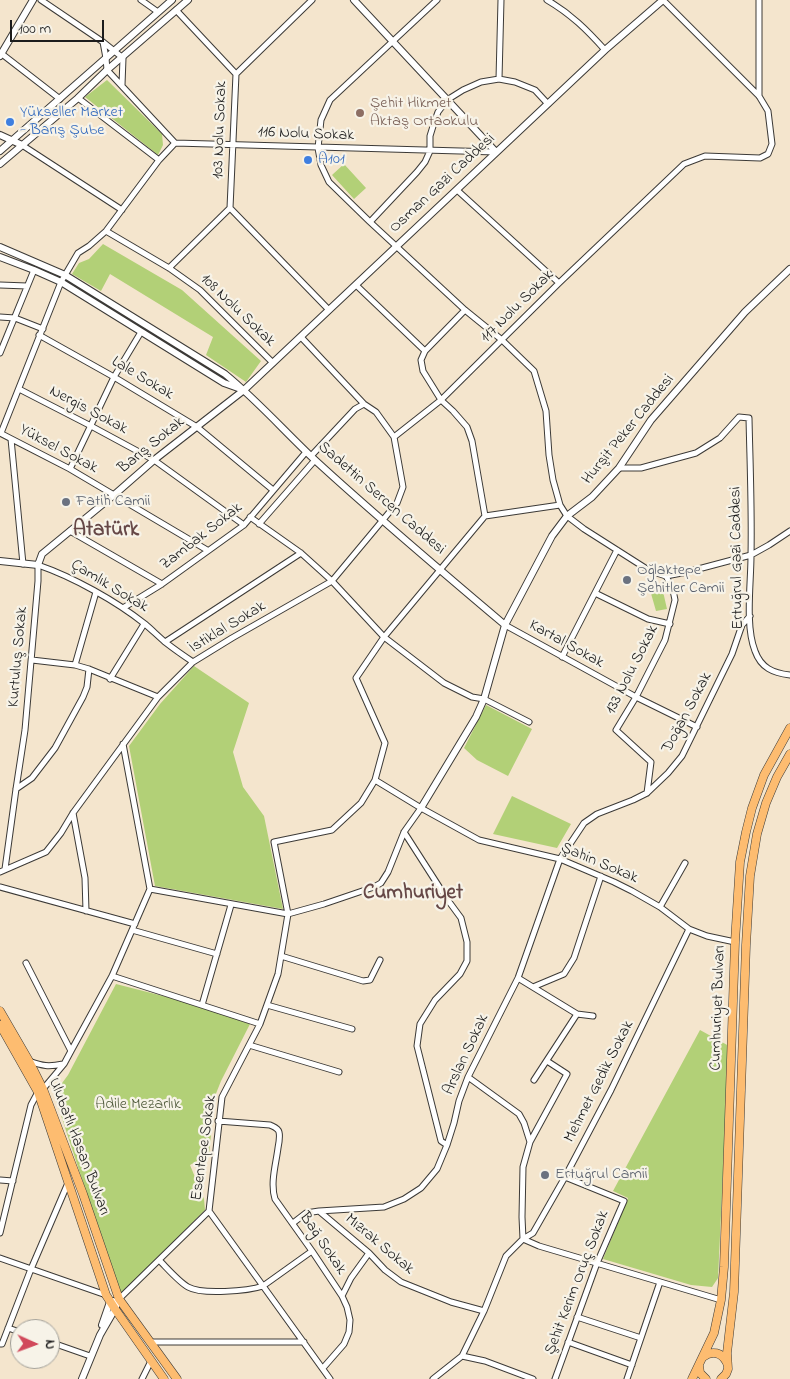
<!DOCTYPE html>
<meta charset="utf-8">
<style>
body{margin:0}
#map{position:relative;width:790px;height:1379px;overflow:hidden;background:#f4e5cd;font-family:"Indie Flower",sans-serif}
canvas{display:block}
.north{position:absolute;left:10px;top:1319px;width:50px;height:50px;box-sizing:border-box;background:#f7f3e8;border:1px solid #9f9d96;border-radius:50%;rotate:92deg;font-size:14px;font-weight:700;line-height:20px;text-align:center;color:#1c1c1c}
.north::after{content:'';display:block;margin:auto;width:18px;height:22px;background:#d1495b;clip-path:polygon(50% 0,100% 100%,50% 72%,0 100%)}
.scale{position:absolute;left:10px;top:20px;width:94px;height:22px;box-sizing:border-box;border:2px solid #1c1c1c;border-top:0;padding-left:6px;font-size:15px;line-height:18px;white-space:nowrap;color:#1c1c1c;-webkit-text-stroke:4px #f7f3e8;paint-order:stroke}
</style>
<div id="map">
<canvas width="790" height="1379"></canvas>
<div class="north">N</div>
<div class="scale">100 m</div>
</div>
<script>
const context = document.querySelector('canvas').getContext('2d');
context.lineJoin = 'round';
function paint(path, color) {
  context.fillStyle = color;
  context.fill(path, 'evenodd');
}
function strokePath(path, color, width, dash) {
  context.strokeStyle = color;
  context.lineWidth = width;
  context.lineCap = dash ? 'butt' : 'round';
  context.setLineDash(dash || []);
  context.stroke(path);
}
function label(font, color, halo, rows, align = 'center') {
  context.font = font + ' "Indie Flower",sans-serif';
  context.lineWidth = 4.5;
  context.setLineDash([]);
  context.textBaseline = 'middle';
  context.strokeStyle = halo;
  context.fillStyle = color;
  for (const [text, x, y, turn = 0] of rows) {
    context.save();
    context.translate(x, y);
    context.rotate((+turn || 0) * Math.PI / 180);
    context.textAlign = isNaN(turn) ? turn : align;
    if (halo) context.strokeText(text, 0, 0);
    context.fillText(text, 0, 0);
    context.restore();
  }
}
paint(new Path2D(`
 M107,80L162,134L163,145L158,155L85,97Z
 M344,164L366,188L354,199L332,175Z
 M103,244L182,290L261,361L246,382L206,355L213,337L110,274L101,291L72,274L79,263L89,259Z
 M662,587L667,609L656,611L650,590Z
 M194,666L249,703L233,752L243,787L264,816L283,909L155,886L129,746L160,704Z
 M486,705L532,729L508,776L477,760L464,748Z
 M512,796L571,824L557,848L493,834Z
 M116,984L206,1007L250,1024L221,1081L215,1096L209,1154L190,1165L204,1199L205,1210L120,1295L54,1094L68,1075Z
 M700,1030L729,1046L718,1278L712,1287L691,1285L603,1259L628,1198L613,1191Z`), '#b2d077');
const minor = new Path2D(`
 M41,0L103,42L123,58L122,85
 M141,0L158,12
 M437,0L330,100L321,120L318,148L321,165L329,182L370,222L465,310L502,340L534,371L546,411L549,455L553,480L560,505L567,516L584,529L650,571L666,576L687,572L751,555L769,545L790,531
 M547,0C571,14 587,30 605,50
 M176,10L236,74
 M103,42L106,58L107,70L175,143
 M2,54L60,99
 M499,79L501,0
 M759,96V0
 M78,98L159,160
 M175,143L496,152
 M22,145L122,210
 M457,190L559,283
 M230,208L329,310
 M370,222L417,172L425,162L430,151V136L434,123L438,112L447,100L463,90L481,82L499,79L515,82L535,90L548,104
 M106,231L169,268L200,290L273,363
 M169,268L230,208L236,74L312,0
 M0,285L27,286
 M356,285L425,351L421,360L423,371L441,400L453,411L467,427L472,441L485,516
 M0,317L15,318L43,329
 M39,335L114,377L197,427L273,490
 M301,337L364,404L376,412L394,437
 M425,351L465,310
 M0,353L34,270
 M19,389L91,426L154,460L244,525
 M0,433L70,469L207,550
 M1,433L61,282L78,253L89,246L106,231L159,160L175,143
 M11,439L23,564
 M311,456L355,409L364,404
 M619,468H641L696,453L720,438L739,417L749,418C750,464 752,510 751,556C751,583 745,626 755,651C761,668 773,673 790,675
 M70,469L114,377L141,332
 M250,517L301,553L332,581L397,503L403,487L394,437L441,400L559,283L684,164L705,156L760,158L768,154L772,144L768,111L759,96L663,0
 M259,524L315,460
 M70,531L162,584
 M595,593L648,619L670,624
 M123,608L162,584L244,525L306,452
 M505,625L636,697L697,727
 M165,642L301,553
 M562,657L617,550
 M32,660L75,665L89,669L158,697
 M75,665L96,592
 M110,679L144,624
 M375,780L421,808L479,840L560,859L614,882L632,891L660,907L689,929L707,936L735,942
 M16,789L32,778L55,748L83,697L87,687L89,669
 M647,793L651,762L616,730L636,697L665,640L675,600L673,590L666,576
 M73,813L85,878L86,911
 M404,832L447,899L461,918L467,942V961L460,974L435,1000L420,1024L417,1046L441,1141L447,1145
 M5,869L16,789L25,730L38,581V565C73,577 116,601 145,624C152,630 158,636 165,642C174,649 184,656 193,662
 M0,872L46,852L61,833L73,813L158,697L193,662L232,638L332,581L384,637L444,683L472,697L484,699L529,722
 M0,887L135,924
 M150,889L288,914L324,904L374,887L381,883L388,872L404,832L421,808
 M660,907L685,863
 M132,930L217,954
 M281,956L363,981L370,980L380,960
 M26,963L71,1051
 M112,976L260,1024
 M518,978L577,1014L593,1016
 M533,987L564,974L574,958L601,876
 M202,1005L231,905
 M267,1005L352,1029
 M249,1045L339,1072
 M29,1061C43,1066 48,1067 63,1064
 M468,1077L519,1114L524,1123L530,1142L523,1167L522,1217L523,1239
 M534,1080L577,1014
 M218,1121L270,1125C274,1127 278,1128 279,1132C280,1136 279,1143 278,1148C276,1164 270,1183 275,1199L312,1251L342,1296L347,1307L350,1320L349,1332L344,1344L323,1368
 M530,1142L567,1074L547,1061
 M0,1180L13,1181
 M209,1211L330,1379
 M319,1211L384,1207L404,1199L421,1188L437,1169L447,1145L454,1123L459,1101L468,1077L518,978L560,859L584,823L597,814L633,800L647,793L668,773L682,756L732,654L742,625L750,616
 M293,1223L306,1213L319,1211L369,1253L385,1270L401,1282L451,1302L484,1311
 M0,1233L31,1105L38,1092L43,1089L64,1064L71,1051L112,976L150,889L123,744
 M523,1239L539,1246L721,1300
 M0,1258L106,1295
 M159,1260C167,1268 179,1282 188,1287C202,1295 248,1291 263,1286L312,1251
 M342,1296L351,1278L369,1253
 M119,1299L209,1211L222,1097L260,1024L278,974L288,914L274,842L332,830L361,803L375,780L385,743L356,678L384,637L485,516L560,505
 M577,1317L641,1338
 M8,1328L20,1332
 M50,1342L90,1356
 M150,1342H304
 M568,1342L632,1365
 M0,1344H2L31,1269L68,1183
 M462,1356L485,1361L533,1379
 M142,1379L151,1361
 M433,1379L462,1356L484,1311L506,1256L523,1239L533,1233L565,1177L611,1090L689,929
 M555,1379L597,1263L624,1201L565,1177
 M627,1379L660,1282`);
const tertiary = new Path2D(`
 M354,0L496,152
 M0,56L33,0
 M0,135L22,145
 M0,151L172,0
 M0,164L78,98L107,70L188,0
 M0,247L65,275L225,374C258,401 285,432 316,461C377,517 441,571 505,625
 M0,257L34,270L61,282L224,383L238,388
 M0,561L38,565L42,554L114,495L154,460L244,390L605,50L663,0
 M421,808L476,717L484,699L505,625L552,536L567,516L592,497L619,468L651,420L745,312L790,269
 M102,1325L110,1302L113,1301
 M82,1379L100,1335L115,1309L119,1299`);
const primary = new Path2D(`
 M0,1011L29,1061L43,1089L83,1194L119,1299L177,1379
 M0,1025L38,1092L106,1295L115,1309L164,1379
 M703,1357C712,1350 722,1352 727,1363
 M699,1365L700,1373L706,1379
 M692,1379L714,1333L721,1300L724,1267L735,942L740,862L746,832L752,808L764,775L790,728
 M721,1379L726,1374L728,1369L727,1353L734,1292L746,945L750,876L757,834L766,803L777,777L790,754`);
strokePath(minor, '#3c3a37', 7);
strokePath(tertiary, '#3c3a37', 8);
strokePath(primary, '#3c3a37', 9);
strokePath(minor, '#fff', 5);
strokePath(tertiary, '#fff', 6);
strokePath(primary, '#fdbc70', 8);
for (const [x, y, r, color] of [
 [360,113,5,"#8d6e63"],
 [10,122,5,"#3f7fe0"],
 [308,160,5,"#3f7fe0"],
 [66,502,5,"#6b7280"],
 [627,580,5,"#6b7280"],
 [545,1175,5,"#6b7280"]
]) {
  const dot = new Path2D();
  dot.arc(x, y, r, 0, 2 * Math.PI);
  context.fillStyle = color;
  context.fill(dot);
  strokePath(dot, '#f7f3e8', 2);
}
label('16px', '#785e54', '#f7f3e8', [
 ["Şehit Hikmet",370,104],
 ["Aktaş Ortaokulu",370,122]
], 'left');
label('16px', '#366cbe', '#f7f3e8', [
 ["Yükseller Market",20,113],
 ["- Barış Şube",20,131],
 ["A101",318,160]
], 'left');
label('16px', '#1c1c1c', '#f7f3e8', [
 ["103 Nolu Sokak",221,130,-88],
 ["116 Nolu Sokak",306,135,2],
 ["Osman Gazi Caddesi",443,184,-43],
 ["117 Nolu Sokak",518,307,-45],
 ["108 Nolu Sokak",237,311,44],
 ["Lale Sokak",142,379,31],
 ["Nergis Sokak",88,411,28],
 ["Hurşit Peker Caddesi",629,430,-51],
 ["Barış Sokak",152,446,-39],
 ["Yüksel Sokak",58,450,28],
 ["Sadettin Sercen Caddesi",381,499,41],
 ["Zambak Sokak",202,537,-38],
 ["Ertuğrul Gazi Caddesi",738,558,-91],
 ["Çamlık Sokak",109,587,31],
 ["İstiklal Sokak",228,628,-31],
 ["Kartal Sokak",566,645,29],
 ["Kurtuluş Sokak",19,657,-85],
 ["133 Nolu Sokak",633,670,-63],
 ["Doğan Sokak",688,713,-62],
 ["Şahin Sokak",599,864,23],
 ["Cumhuriyet Bulvarı",719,1008,-88],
 ["Arslan Sokak",467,1055,-65],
 ["Mehmet Gedik Sokak",600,1082,-63],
 ["Ulubatlı Hasan Bulvarı",78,1147,69],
 ["Esentepe Sokak",205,1148,-82],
 ["Bağ Sokak",322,1244,56],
 ["Mızrak Sokak",379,1245,40],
 ["Şehit Kerim Oruç Sokak",578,1283,-69]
]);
label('16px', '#5b616d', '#f7f3e8', [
 ["Fatih Camii",76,502],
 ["Oğlaktepe",637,571],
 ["Şehitler Camii",637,589],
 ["Ertuğrul Camii",555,1175]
], 'left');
label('16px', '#505b3c', '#f7f3e8', [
 ["Adile Mezarlık",138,1105]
]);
label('bold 21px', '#664847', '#f7f3e8', [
 ["Atatürk",106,532],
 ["Cumhuriyet",413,895]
]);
</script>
